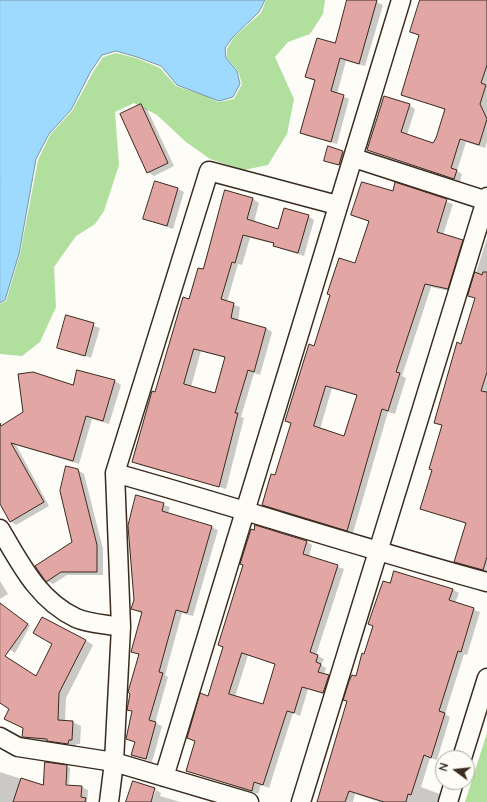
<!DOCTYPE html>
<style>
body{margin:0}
#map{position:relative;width:487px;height:802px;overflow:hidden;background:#fdfcf7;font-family:"Architects Daughter",sans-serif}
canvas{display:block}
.north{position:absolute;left:435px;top:750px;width:40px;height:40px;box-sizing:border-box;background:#fdfcf7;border:1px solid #afa8a0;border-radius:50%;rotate:285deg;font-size:11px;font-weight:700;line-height:16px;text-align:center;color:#3b2a1e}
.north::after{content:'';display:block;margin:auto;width:14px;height:18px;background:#3b2a1e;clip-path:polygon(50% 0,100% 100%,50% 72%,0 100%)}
</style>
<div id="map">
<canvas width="487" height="802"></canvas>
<div class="north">N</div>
</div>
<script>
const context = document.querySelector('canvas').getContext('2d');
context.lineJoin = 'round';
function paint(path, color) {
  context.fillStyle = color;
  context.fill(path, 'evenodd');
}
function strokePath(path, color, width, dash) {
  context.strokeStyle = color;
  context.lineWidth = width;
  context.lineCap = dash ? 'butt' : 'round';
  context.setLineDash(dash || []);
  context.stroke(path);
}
paint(new Path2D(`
 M266,0H325L323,14L310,34L288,42L275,57L294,99L287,134L268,165L244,170L210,159L186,142L157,115L134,103L115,112L119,165L104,211L95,224L76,236L54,267L56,307L40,342L22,356L0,354V304L6,301L20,254L38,160L50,135L72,111L93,72L103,57L116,53L136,58L160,68L176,86L206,96L218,102L234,99L242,84L238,71L227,58V49L234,37L261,13Z
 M487,733V802H465Z`), '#b0df9e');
const water = new Path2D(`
 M0,0H265L259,12L233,37L225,48L226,58L237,71L240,84L233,97L219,101L177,85L161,66L137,57L116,51L102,55L91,71L71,110L49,134L36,159L19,254L5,300L0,303Z`);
paint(water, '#9ddafe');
strokePath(water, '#7694a4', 1);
paint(new Path2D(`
 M348,0H372L383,5L365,66L346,61L337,94L349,99L337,144L307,136L301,133L316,81L306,77L335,44Z
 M421,0H487V141L485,148L466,142L457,171L462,174L460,182L368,149L409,105L415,109L407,135L433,144L437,139L446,110L402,95L420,36L412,32Z
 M141,106L147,109L174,166L154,176L148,172Z
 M329,148L346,153L342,166L325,161Z
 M396,184L453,204L443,235L468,245L454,292L431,287L402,376L406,378L395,414L388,412L353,533L269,508L263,505L276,476L292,424L286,421L315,347L356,264L369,222L352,215L393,193ZM332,388L358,396L345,437L320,429Z
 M178,189L184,192L173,229L145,219Z
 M225,191L253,199L259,203L254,222L279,230L308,216L314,220L304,256L281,249L275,244L250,238L242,265L238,264L227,302L240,307L238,321L266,328L272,332L260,375L254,373L241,417L244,418L226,489L139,465L133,461L190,300L203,270ZM201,351L226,358L215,395L191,387Z
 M487,238V302L469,295Z
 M487,309V572L455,562L467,524L421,509L433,470L443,426L435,422L462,345Z
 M67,316L100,328L91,358L58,347Z
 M78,371L115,381L121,385L109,424L92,419L79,464L16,445L49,506L16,525L10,521L0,502V428L74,386Z
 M78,470L84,474L103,549V575H67L53,584L47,581L73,543Z
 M137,496L170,507L168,514L212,527L218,530L193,616L182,613L165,675L168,677L155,723L162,726L152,762L132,755L136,743L127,739L133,712L128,709L140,655L132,651L143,614L132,609L135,601Z
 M306,541L312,545L309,557L344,569L316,655L324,659L321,665L326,668L324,675L335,679L329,696L308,689L300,716L293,713L269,788L261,785L258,794L193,773L187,770L196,742L188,738L208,697L224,648L219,645ZM248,655L276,665L263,706L235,697Z
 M0,581L8,594L0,599Z
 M391,584L452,589L459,593L455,603L480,612L467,655L464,654L445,714L450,717L437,760L430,758L421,787L445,796L444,802H380L355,794L353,802H318L356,677Z
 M0,604L30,626L15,653L0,643Z
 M85,640L93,645L66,698L65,722H73L81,726L80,744H76V748L52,743L31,741L23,736L37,677Z
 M67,766L70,768L69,784L48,780Z
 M0,772L49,788L52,802H0Z
 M82,787L88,790L87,802H56Z
 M156,790L161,793L160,796L180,802H127L153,798Z`), '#0003');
const building = new Path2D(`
 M347,0H377L359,64L340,58L331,91L344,95L331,142L300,133L315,80L305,77L317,38L335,43Z
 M420,0H487V65L481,83L486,85L480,104L487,119L479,145L460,139L451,168L457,170L454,179L367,150L384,96L410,104L401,132L433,143L436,138L445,109L401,95L419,35L410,32Z
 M141,104L168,163L147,173L120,114Z
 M328,146L343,151L339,165L324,161Z
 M155,181L178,188L167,226L143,219Z
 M362,182L393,191L395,182L447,199L437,232L463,240L448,289L425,284L396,372L400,373L388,411L382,409L347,531L262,505L271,474L275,475L291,423L285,421L309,344L314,346L330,295L327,294L339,258L355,263L369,221L351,215ZM326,386L357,395L344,436L314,426Z
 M225,190L253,198L247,219L278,229L284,208L309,215L298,253L273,246L274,243L243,235L235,263L232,262L221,299L234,303L231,318L266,328L254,372L248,370L235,413H238L219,487L132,462L152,391L155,392L183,297L189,299L198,268L203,269ZM194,349L225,357L215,393L184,384Z
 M475,272L482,275L483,272H487V372L481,391L487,392V557L483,570L454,562L466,523L420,509L432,470L429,469L442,425L434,423L457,342L461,344L475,298L468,296Z
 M66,315L94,323L85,356L57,348Z
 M77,370L115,380L103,421L86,416L73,461L11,443L44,502L10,522L0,504V423L1,426L23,412L18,374L33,372L73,385Z
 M66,466L78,469L97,545V572H61L46,582L35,566L72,542L60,491Z
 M136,495L164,503L162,511L212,526L187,613L176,610L159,672L163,673L149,720L156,722L146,759L131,755L135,742L126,739L132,711L127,710L130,694L128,692L139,654L131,652L142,612L131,609L134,600L128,526Z
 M255,525L307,541L303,554L338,565L310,652L318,655L316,662L321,664L318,672L329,675L323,693L302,687L294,713L287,711L263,785L254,782L252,791L186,771L195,741L187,738L200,693L208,696L223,647L218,645L243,565L240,564L251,529L254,530ZM242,653L275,664L263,704L229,694Z
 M394,571L453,589L449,600L474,608L461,652L458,651L439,711L445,713L431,758L424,755L411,795L408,794L406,802H384L349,791L345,802H317L347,701L343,700L349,681L352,675L356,676L362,653L364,654L373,626L368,624L383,581L390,583Z
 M0,603L28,624L5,656L36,676L52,644L33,633L42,617L86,640L59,693L58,720L73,721L72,740H69L68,744L47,741V739L22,737L23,728L4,719L9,709L0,703Z
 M45,762L67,765L66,785L82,786L81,797L86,798L85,802H13L21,778L43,785Z
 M133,781L155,788L151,802H126Z`);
paint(building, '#e2a7a4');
strokePath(building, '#3b2a1e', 1);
const street = new Path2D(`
 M354,158L487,201
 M115,473C240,508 362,548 487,582
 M0,529C20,563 38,600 76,618C89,624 107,624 121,627
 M0,737L18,747L114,762L249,802
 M462,758L487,678
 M164,777L401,0
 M109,802L114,762L121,627L115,473L209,171L337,205
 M301,802L487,197
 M448,802L454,782`);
strokePath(street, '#3b2a1e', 21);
strokePath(street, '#fdfcf7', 18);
</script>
